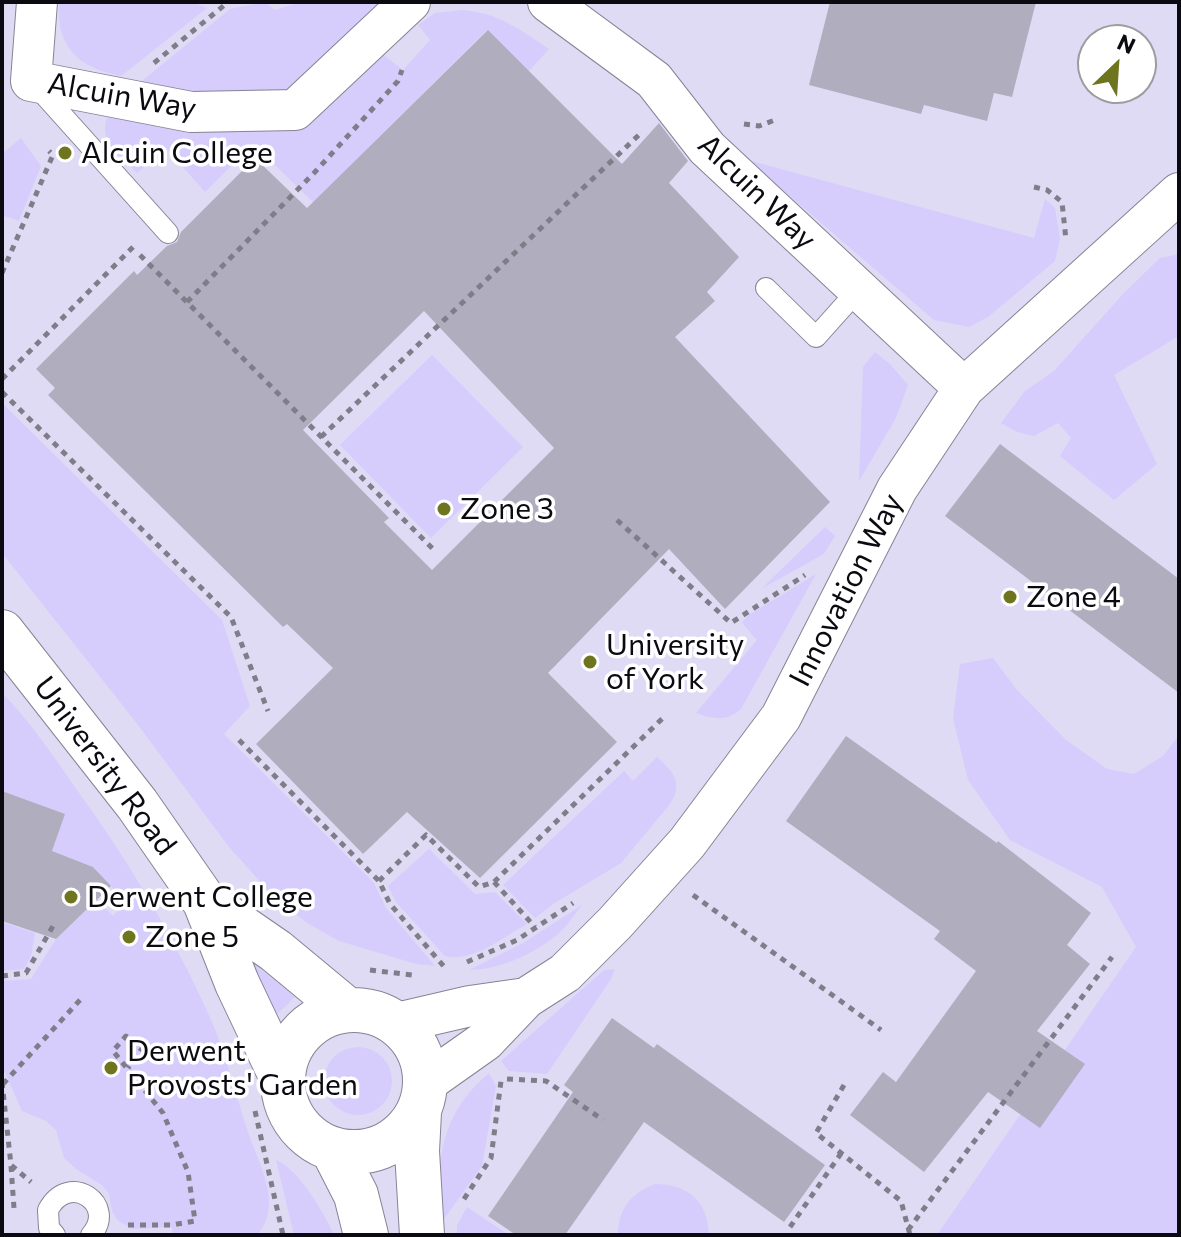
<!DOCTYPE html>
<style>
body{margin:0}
#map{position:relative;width:1181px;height:1237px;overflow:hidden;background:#e8e5f7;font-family:Commissioner,sans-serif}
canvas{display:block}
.frame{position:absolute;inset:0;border:4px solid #0b0a10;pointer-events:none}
.north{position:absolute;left:1077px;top:24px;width:80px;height:80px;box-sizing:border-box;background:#fff;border:2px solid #9d9d9f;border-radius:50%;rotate:25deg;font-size:22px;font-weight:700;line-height:32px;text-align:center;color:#0b0a10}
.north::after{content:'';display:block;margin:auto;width:28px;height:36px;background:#6e751e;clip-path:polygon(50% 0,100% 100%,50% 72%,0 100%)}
</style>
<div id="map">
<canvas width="1181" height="1237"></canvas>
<div class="frame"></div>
<div class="north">N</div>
</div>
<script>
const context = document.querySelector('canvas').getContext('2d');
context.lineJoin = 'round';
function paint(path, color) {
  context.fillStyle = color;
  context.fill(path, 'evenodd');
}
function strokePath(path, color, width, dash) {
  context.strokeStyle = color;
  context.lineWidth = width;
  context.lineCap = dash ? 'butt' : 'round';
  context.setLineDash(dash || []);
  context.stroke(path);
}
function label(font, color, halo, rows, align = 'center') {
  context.font = font + ' Commissioner,sans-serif';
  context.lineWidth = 7;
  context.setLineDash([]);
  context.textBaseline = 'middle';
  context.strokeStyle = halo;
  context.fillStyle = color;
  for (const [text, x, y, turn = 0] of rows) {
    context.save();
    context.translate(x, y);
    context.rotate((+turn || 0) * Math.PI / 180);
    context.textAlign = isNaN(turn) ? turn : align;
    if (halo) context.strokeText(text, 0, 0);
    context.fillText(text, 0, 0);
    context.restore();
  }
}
paint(new Path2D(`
 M2,2H1179V1235H2ZM1093,40H1141V88H1093Z`), '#e0dbf5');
paint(new Path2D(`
 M59,2H192L207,8L121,76C79,68 56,48 59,2Z
 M265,2L275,10L300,2H380L368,19L293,92L184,93L142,81L230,9Z
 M462,10C497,12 521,30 549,49L529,71L487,30L313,202L253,144L205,192L166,148L137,173C121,156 96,140 108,116L115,113L217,128L376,49L403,70L430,40L418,25L435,13Z
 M21,138L41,166L19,221L2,215V154Z
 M748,160L1034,238L1045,199L1055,208L1060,239L1055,261L988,317L969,327L934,320Z
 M1179,254V336L1114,375L1157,464L1114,500L1060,456L1071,438L1058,423L1034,436L1017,432L1001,423L1025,391L1054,371L1123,294L1160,258Z
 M875,352L890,364L908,385L896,418L859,481L863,367Z
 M432,355L523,447L431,538L340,445Z
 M2,403L222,620L250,706L224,734L374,883L386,908L435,966L416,964L339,941L307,923L275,898L229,847L135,721L2,553Z
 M825,527L835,536L824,554L761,589Z
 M816,574L741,709C727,722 713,719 696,713L757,640L742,623L747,616Z
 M993,658L1017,690L1066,740L1107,769L1134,774L1163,756L1179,735V1235H937L1136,947L1102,887L1010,840L968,780L953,718L960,664Z
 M2,693C30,721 54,757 77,790C129,862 176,940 212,1022C227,1058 236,1095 248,1132C259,1164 284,1206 257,1235H173L172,1227L132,1229L117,1220L112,1211L109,1194L102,1185L76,1169L64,1158L56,1130L46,1121L22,1111L2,1066V981L31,979L56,939L97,900L113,916L126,902L93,867L52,851L65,814L2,791Z
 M657,757C673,771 684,784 670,804L621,863L553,904L535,918L503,885L624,771L633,781Z
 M429,849L475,894L495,892L527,924C503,937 473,963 445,956L396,902L388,886Z
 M582,905C574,915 567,927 557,935C534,954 498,970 469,970L523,943Z
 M2,922L35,933L31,956L24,969L2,971Z
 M246,957L295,997L274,1017Z
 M615,969L611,979L547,1074L509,1071L501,1061L604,970Z
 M324 1081a34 34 0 1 1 68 0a34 34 0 1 1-68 0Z
 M489,1073L496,1086L482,1166L444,1219C433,1160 442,1113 489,1073Z
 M276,1160C299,1169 324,1213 334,1235H294Z
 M655,1184C689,1184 708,1202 709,1235H618C618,1209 631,1193 655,1184Z
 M467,1207L509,1235H457V1225Z`), '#d6cdfd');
paint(new Path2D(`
 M830,2H1036L1012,97L994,93L987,121L924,105L921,114L809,85Z
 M488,30L622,164L659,123L688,161L669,183L739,257L707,292L715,301L675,337L830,502L725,609L669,549L548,673L617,742L480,878L407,812L363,854L256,744L333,668L287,624L283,627L48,395L55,388L36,369L134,271L137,275L167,246L177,242L181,232L255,158L307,208ZM424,311L554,448L432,570L384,522L389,518L303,430Z
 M1000,444L1179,579V693L945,516Z
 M846,736L997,843L998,841L1091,913L1067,945L1090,964L1037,1031L1085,1064L1040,1128L988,1092L924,1172L850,1115L883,1072L896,1082L976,971L934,939L940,931L786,821Z
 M2,791L65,814L52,851L93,867L111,886L56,939L2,921Z
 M612,1018L654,1048L657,1044L825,1165L784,1222L644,1122L565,1235H516L488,1216L573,1092L564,1085Z`), '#b0adbf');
const service = new Path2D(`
 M37,87L168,233
 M766,288L816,337L859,289
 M55,1235L49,1228L48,1210C69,1170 118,1205 91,1235`);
const minor = new Path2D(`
 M37,2L31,81L191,112L295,110L410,2
 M548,2L654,80L707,148L964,388
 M397,1023L470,1006L526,998
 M427,1082L485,1041L526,998L565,973L615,923L687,843L781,717L897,489L964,388L1179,193`);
const tertiary = new Path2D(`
 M2,632L137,804L205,902L237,983L282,1078
 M205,902L276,951L346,1009
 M283 1081a71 71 0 1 1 142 0a71 71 0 1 1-142 0Z
 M419,1112L417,1151L422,1235
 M333,1150L356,1195L366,1235`);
strokePath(service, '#868394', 22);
strokePath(minor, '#868394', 42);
strokePath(tertiary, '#868394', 46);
strokePath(new Path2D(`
 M154,63L227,3
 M744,124L759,126L775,120
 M1034,187L1047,190L1062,202L1066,240
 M140,255L435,551
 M2,273L53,155L49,151
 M187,302L314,173L398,81L402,70
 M2,379L133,247
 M2,392L231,617L268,711
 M321,437L642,132
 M617,520L731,623L805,575
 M239,740L379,881L390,904L447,970
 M379,881L426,835L479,887L494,882L666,715
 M494,882L535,927
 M693,895L881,1030
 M467,962L517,940L573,903
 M370,970L412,975
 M2,976L26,973L53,926
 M507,1079L546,1081L603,1120
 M2,1082L11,1165L31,1182
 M3,1084L80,1000
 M844,1085L816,1133L901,1201L910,1235
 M255,1111L283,1235
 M11,1166L14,1208
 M464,1199L491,1158L501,1081
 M128,1225H172L195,1221L188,1172L163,1113L113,1051L126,1036L143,1047L128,1068
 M790,1227L842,1152
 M908,1230L1112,957`), '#7f7d89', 5, [6, 6]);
strokePath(service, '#fff', 20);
strokePath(minor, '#fff', 40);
strokePath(tertiary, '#fff', 44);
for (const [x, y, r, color] of [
 [65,153,8,"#6e751e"],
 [444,509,8,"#6e751e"],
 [1010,597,8,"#6e751e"],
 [590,662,8,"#6e751e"],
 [71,897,8,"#6e751e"],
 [129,937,8,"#6e751e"],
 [111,1068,8,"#6e751e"]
]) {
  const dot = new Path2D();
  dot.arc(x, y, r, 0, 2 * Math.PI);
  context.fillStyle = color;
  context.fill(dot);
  strokePath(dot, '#fff', 3);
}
label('30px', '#0b0a10', '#fff', [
 ["Alcuin Way",122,96,10],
 ["Alcuin Way",757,192,44],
 ["Innovation Way",846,590,-63],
 ["University Road",105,766,53]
]);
label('30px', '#0b0a10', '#fff', [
 ["Alcuin College",81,153],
 ["Zone 3",460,509],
 ["Zone 4",1026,597],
 ["University",606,645],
 ["of York",606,679],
 ["Derwent College",87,897],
 ["Zone 5",145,937],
 ["Derwent",127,1051],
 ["Provosts' Garden",127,1085]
], 'left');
</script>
